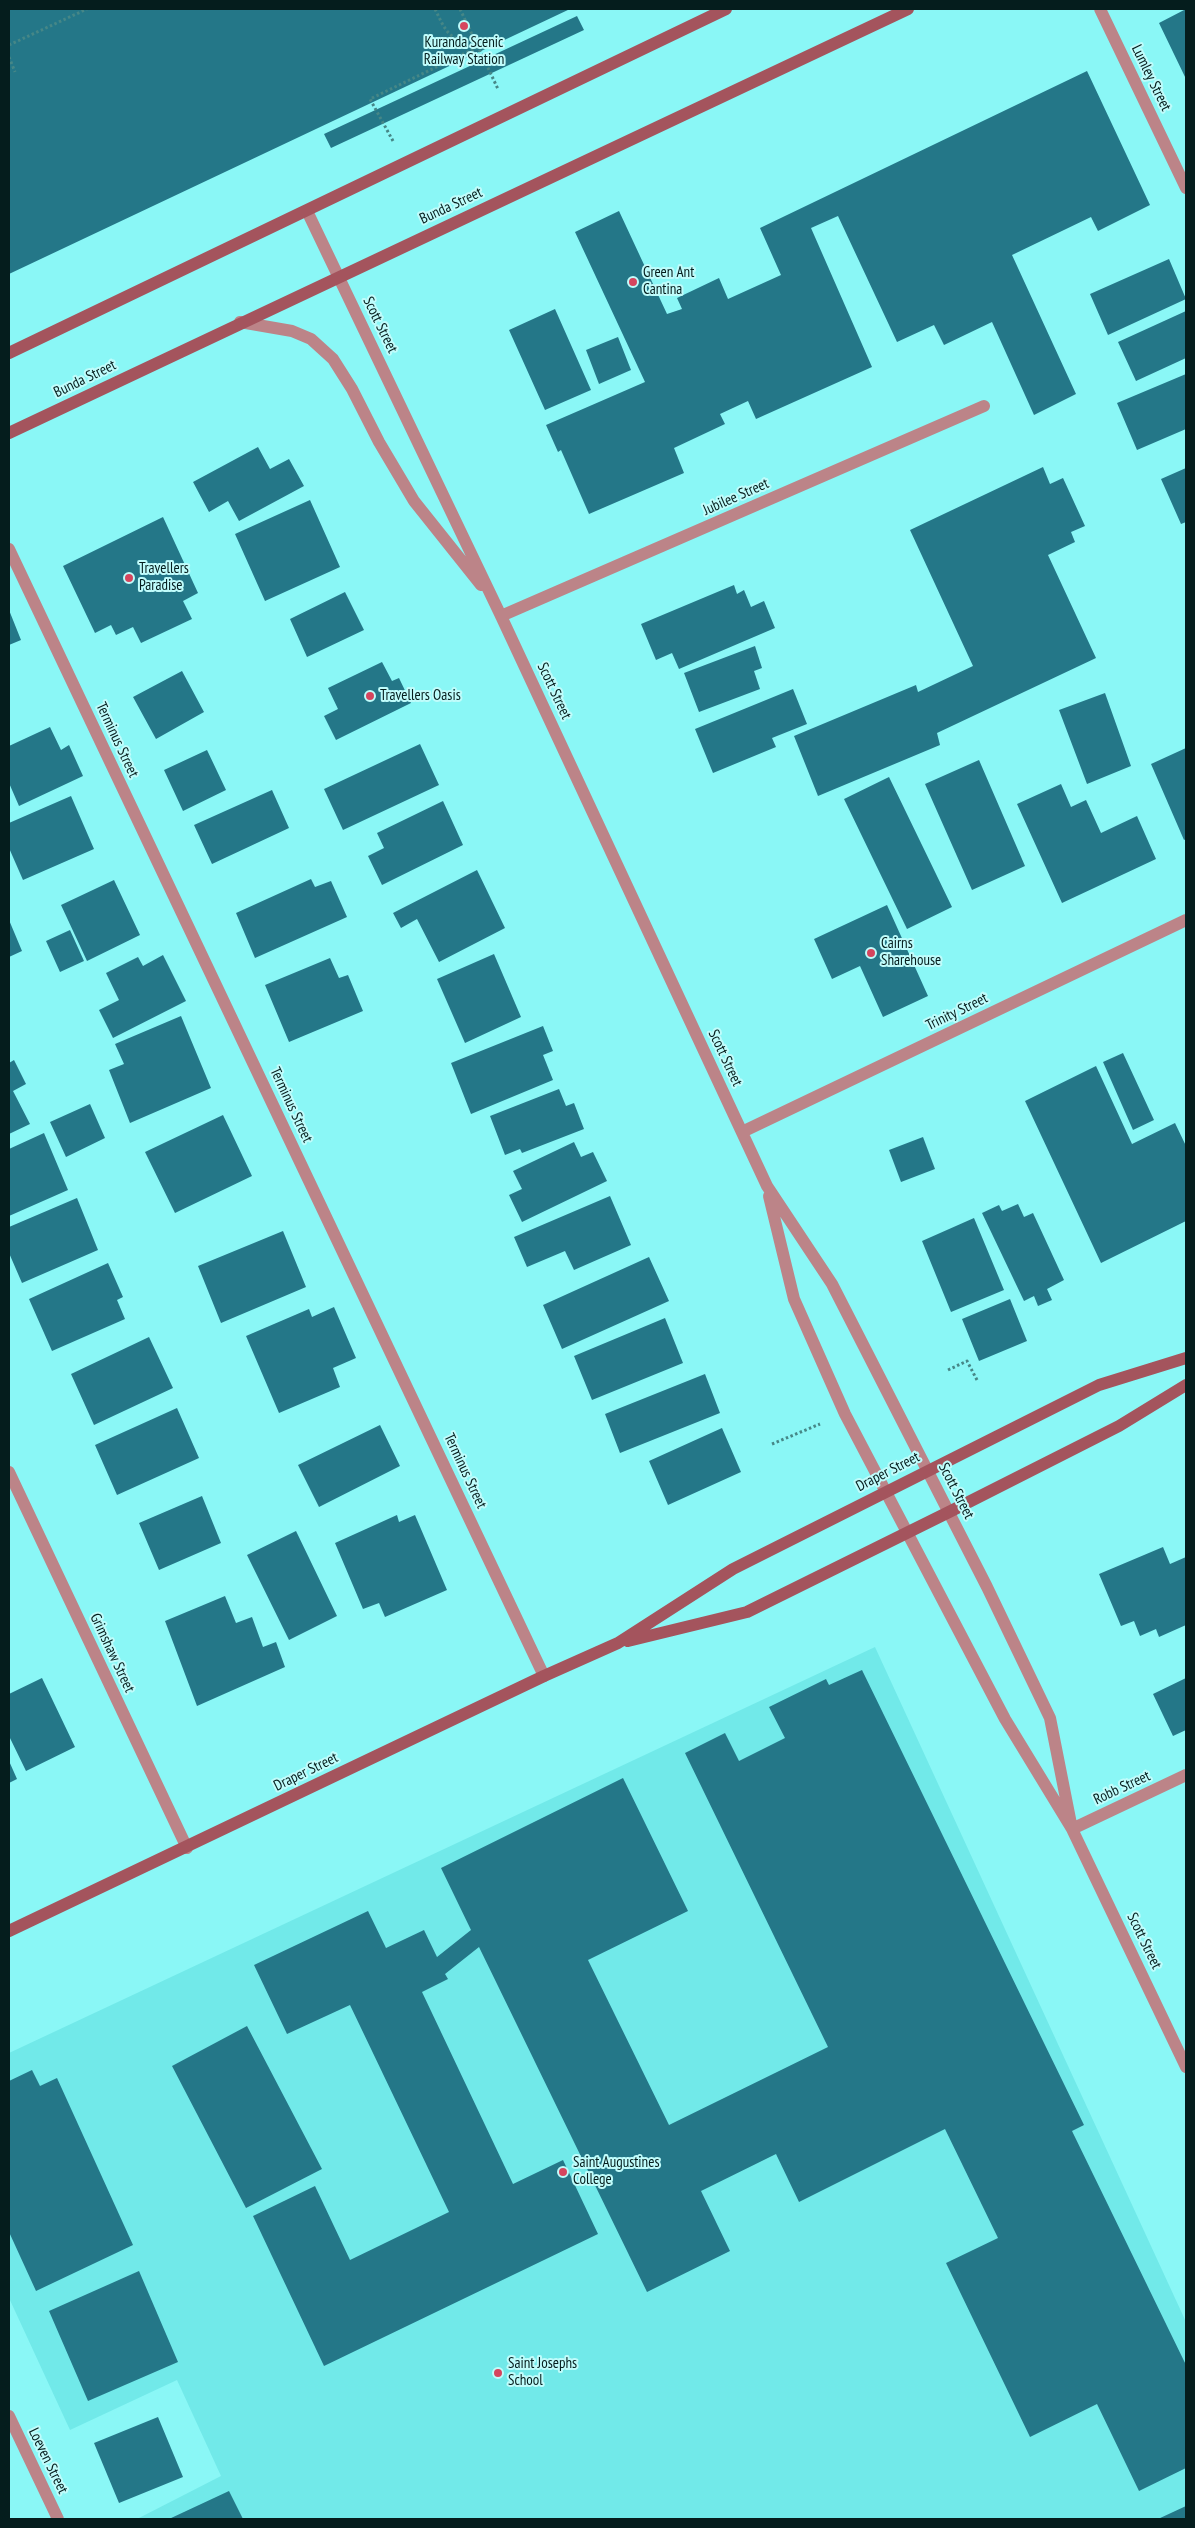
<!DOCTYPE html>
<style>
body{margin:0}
#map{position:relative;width:1195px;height:2528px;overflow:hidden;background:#8af7f6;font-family:"PT Sans Narrow",sans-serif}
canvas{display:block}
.frame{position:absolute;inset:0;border:10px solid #051d1d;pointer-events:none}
</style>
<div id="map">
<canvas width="1195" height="2528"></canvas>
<div class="frame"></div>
</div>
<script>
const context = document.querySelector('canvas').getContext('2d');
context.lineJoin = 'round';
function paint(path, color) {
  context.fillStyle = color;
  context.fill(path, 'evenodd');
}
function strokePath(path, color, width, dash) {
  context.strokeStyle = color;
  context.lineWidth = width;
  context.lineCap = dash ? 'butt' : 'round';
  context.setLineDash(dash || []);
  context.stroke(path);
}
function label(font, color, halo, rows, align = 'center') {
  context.font = font + ' "PT Sans Narrow",sans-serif';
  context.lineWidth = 4;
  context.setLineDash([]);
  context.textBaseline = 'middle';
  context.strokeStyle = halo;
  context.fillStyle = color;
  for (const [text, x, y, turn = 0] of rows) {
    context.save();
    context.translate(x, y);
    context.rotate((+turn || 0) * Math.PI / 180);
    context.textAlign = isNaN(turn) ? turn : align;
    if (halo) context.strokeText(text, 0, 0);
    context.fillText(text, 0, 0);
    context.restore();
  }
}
paint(new Path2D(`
 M875,1647L1186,2322V2519H137L221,2476L177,2380L70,2430L9,2298V2053Z`), '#71e9e9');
paint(new Path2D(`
 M9,9H570L9,274Z
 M1186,9V79L1159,23Z
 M577,16L584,30L331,148L324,134Z
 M1087,71L1150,205L1098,231L1091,217L1012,255L1076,394L1034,415L992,322L944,345L934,325L897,342L838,216L811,228L872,367L756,419L748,401L720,414L725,424L674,448L684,473L589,514L561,450L558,452L546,425L645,382L575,232L619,211L667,314L682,309L677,298L719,278L728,299L781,275L760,228Z
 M1169,259L1186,299L1108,335L1090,294Z
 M555,309L591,390L545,410L509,330Z
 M1186,311V358L1136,381L1118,342Z
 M618,337L631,370L599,384L586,350Z
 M1186,374V429L1137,450L1117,403Z
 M258,447L270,469L289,459L304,486L239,521L228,501L209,512L193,482Z
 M1043,467L1050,484L1063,478L1085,526L1071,532L1075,542L1048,555L1096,658L937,733L940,745L818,796L794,736L916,685L918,692L973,666L910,530Z
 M1186,468V522L1181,524L1161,479Z
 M310,500L340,567L265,601L235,534Z
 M163,517L198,593L183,601L192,619L141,643L133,627L116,635L111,625L95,633L63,566Z
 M734,585L737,594L744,590L751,607L764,601L775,628L679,669L672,653L656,660L641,624Z
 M345,592L364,630L307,657L290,619Z
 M9,610L21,640L9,645Z
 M755,646L762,668L754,671L760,689L699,712L684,673Z
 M382,662L392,681L399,678L411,703L336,740L324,716L338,709L328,688Z
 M182,671L204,712L156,739L133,697Z
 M793,689L807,724L772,738L776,747L713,773L695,729Z
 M1105,693L1131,766L1087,784L1059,710Z
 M50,727L61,750L69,745L83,776L19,806L9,783V746Z
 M420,744L439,785L343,830L324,789Z
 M1186,748V839L1184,840L1151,764Z
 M207,750L226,790L183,811L164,770Z
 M979,760L1025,866L972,890L925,784Z
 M889,777L952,907L907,929L844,799Z
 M1061,784L1071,807L1086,800L1101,833L1137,816L1156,859L1062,903L1017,804Z
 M272,790L289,828L212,864L194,825Z
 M71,796L94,849L23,880L9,848V823Z
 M443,801L463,845L382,885L368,856L384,848L377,833Z
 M477,870L505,928L439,962L417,919L401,928L393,913Z
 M311,879L315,887L331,881L347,917L255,958L236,913Z
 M114,880L140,935L87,961L61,905Z
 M887,905L928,996L883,1017L860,966L832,979L814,939Z
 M9,920L22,951L9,957Z
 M70,930L84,961L60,972L46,941Z
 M494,954L521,1017L465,1043L437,979Z
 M163,955L186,1001L113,1038L99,1010L119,1000L106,973L138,957L143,966Z
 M330,958L339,978L348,975L363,1011L289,1042L265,985Z
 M181,1016L211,1088L130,1123L109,1070L124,1064L115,1044Z
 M543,1026L553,1051L543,1055L553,1080L471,1114L451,1063Z
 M1123,1053L1154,1120L1133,1130L1103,1062Z
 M14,1060L26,1084L13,1091L30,1124L9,1134V1063Z
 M1096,1066L1132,1144L1175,1123L1186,1146V1221L1101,1263L1025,1101Z
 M559,1089L566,1106L574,1103L584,1129L522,1153L520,1149L505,1155L490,1116Z
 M90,1104L105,1138L66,1157L50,1122Z
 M223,1115L252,1176L175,1213L145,1152Z
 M44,1133L68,1190L9,1216V1149Z
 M923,1137L935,1169L901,1182L889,1150Z
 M574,1142L581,1157L593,1152L607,1181L522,1222L509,1195L522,1189L513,1171Z
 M610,1196L631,1245L574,1270L565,1251L527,1267L514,1237Z
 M77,1198L98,1250L22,1283L9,1253V1227Z
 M1018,1204L1024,1217L1033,1213L1064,1280L1047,1289L1052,1300L1038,1306L1034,1296L1024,1301L982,1213L999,1205L1002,1211Z
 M974,1218L1004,1290L951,1312L922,1241Z
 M283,1231L306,1287L221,1323L198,1266Z
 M649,1257L669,1301L562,1349L543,1305Z
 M108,1263L123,1297L117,1300L125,1319L52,1351L29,1299Z
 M1010,1299L1027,1341L979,1361L962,1319Z
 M334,1307L356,1358L333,1368L340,1387L279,1413L246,1336L309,1309L312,1317Z
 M665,1318L683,1363L592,1400L574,1356Z
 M149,1337L173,1388L94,1425L71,1374Z
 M705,1374L720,1413L620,1453L605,1414Z
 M177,1408L199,1458L117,1495L95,1445Z
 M380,1425L400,1466L319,1507L298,1465Z
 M722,1428L741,1472L668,1505L649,1461Z
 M202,1496L221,1543L159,1570L139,1523Z
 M397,1515L399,1522L415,1515L447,1590L385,1617L379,1603L363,1609L335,1543Z
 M296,1531L337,1616L289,1640L247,1555Z
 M1163,1547L1170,1564L1186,1557V1625L1159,1637L1156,1629L1140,1636L1134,1621L1121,1626L1099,1574Z
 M225,1596L236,1623L252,1617L263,1647L276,1642L285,1667L197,1706L165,1621Z
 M862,1670L1084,2125L1072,2131L1186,2365V2468L1139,2491L1097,2404L1030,2437L946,2263L998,2238L945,2129L799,2202L776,2154L701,2191L730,2251L647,2292L479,1947L445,1974L448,1979L422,1992L513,2184L563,2160L598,2234L324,2366L253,2216L315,2186L350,2260L449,2212L350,2005L287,2034L254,1965L368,1911L386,1948L424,1930L437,1957L471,1930L441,1868L623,1778L688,1911L588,1960L669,2125L828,2047L685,1753L725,1733L739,1761L785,1738L769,1707L826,1679L829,1685Z
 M42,1678L75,1747L26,1771L9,1736V1694Z
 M1186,1678V1730L1173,1736L1153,1694Z
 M9,1761L17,1779L9,1783Z
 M247,2026L322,2169L246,2208L172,2066Z
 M32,2070L40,2086L57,2078L133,2245L36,2291L9,2232V2081Z
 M139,2271L178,2362L88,2401L49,2311Z
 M158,2417L183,2477L119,2503L94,2443Z
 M229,2491L243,2519H169Z
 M1186,2506V2519H1158Z`), '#247788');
strokePath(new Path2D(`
 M435,9C444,27 450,46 474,38
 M460,9L498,89
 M9,45L87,9
 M9,57L15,72
 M393,141L370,99L478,47
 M948,1370L967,1361L977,1380
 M772,1444L820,1424`), '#468787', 3, [2.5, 2.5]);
strokePath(new Path2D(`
 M1100,9L1186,188
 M307,211L501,616L767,1186L832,1284L987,1587L1050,1718L1072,1829
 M240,322L292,331L311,339L333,359L352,389L379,442L414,501L481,585
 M9,549L544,1676
 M501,616L984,406
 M742,1132L1186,920
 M769,1196L794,1299L845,1414L1005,1719L1072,1829L1186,2067
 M9,1472L187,1848
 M1072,1829L1186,1775
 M9,2416L58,2519`), '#bc8488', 12);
strokePath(new Path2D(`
 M9,353L726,9
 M9,433L908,9
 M628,1641L747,1612L949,1512L1119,1426L1186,1385
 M9,1931L544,1676L618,1643L733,1569L1099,1385L1186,1358`), '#a4545d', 12);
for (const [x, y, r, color] of [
 [464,26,5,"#d5455e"],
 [633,282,5,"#d5455e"],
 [129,578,5,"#d5455e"],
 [370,696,5,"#d5455e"],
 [871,953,5,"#d5455e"],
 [563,2172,5,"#d5455e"],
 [498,2373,5,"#d5455e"]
]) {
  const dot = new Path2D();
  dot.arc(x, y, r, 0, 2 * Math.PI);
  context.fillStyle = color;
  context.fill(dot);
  strokePath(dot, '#c0fcfb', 2);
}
label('15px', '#051d1d', '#c0fcfb', [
 ["Kuranda Scenic",464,43,"center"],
 ["Railway Station",464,60,"center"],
 ["Green Ant",643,273],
 ["Cantina",643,290],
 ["Travellers",139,569],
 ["Paradise",139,586],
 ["Travellers Oasis",380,696],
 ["Cairns",881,944],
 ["Sharehouse",881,961],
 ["Saint Augustines",573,2163],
 ["College",573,2180],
 ["Saint Josephs",508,2364],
 ["School",508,2381]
], 'left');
label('15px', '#051d1d', '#c0fcfb', [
 ["Lumley Street",1151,78,64],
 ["Bunda Street",451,206,-25],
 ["Scott Street",380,325,64],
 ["Bunda Street",85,379,-26],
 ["Jubilee Street",736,497,-24],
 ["Scott Street",554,691,65],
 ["Terminus Street",117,740,65],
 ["Trinity Street",957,1012,-26],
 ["Scott Street",725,1058,65],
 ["Terminus Street",291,1105,65],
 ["Terminus Street",465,1471,65],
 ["Draper Street",888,1472,-27],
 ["Scott Street",956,1491,63],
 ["Grimshaw Street",112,1653,65],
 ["Draper Street",306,1772,-26],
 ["Robb Street",1122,1788,-25],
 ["Scott Street",1144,1941,64],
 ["Loeven Street",48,2461,64]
]);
</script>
